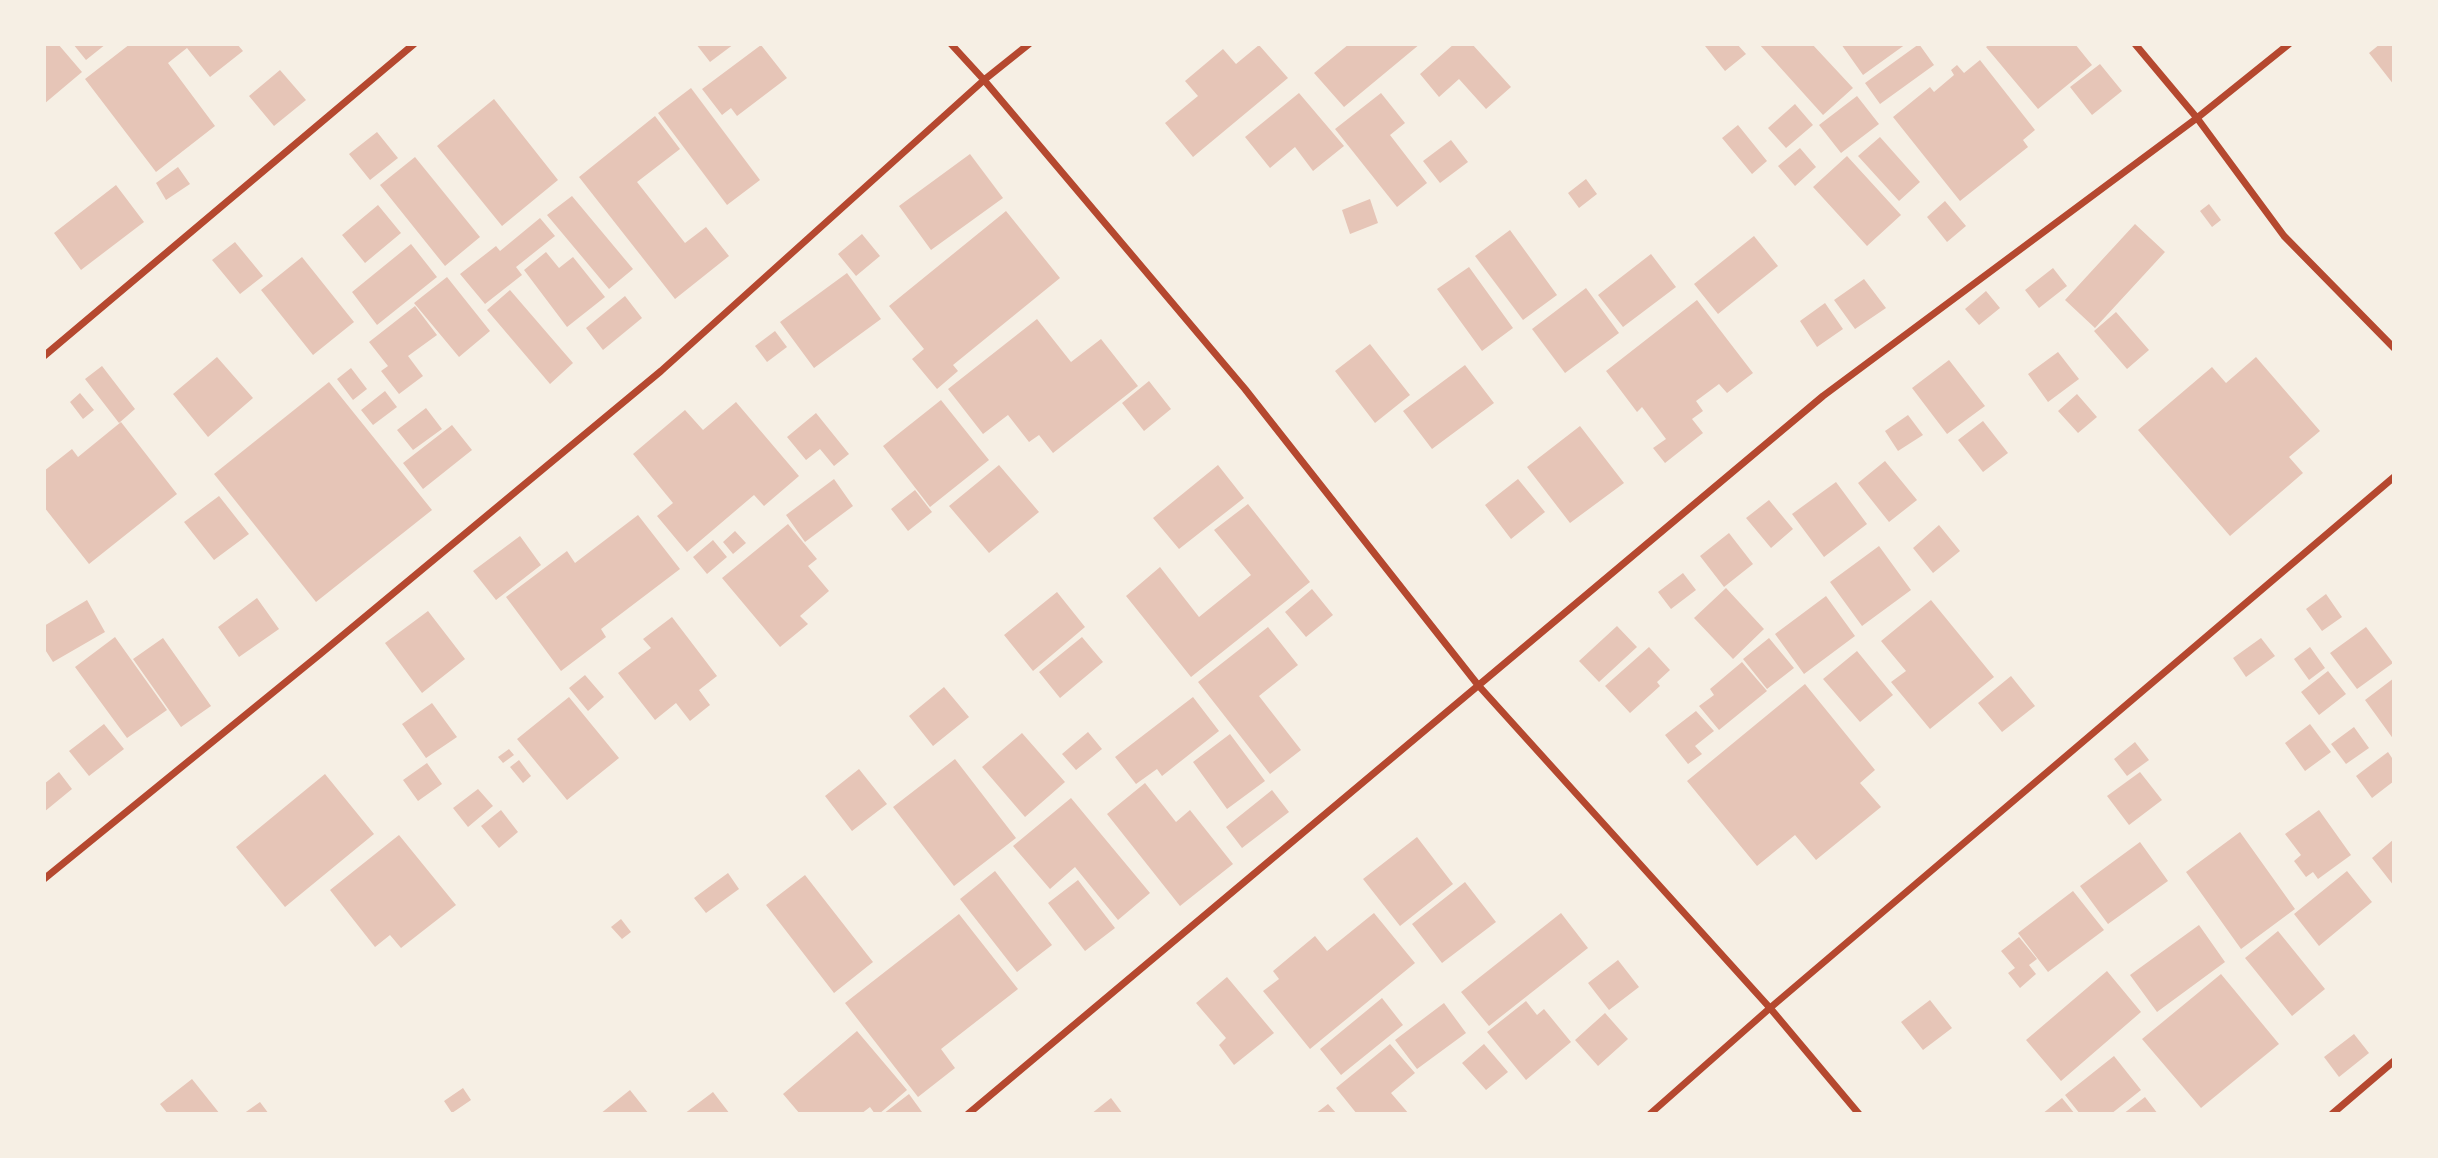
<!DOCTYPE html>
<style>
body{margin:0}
#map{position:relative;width:2438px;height:1158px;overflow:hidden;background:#f6efe4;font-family:"Asap Condensed",sans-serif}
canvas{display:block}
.frame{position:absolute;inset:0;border:46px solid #f6efe4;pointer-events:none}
</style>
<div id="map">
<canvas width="2438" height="1158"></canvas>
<div class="frame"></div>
</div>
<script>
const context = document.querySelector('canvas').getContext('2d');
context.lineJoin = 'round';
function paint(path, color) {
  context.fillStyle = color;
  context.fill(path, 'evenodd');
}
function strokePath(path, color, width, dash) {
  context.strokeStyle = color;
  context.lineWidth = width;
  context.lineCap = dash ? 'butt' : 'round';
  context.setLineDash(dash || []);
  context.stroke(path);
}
paint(new Path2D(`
 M44,44H58L82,72L44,104Z
 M73,44H106L86,60Z
 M130,44H237L243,51L210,77L187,48L168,63L215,126L156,172L85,79Z
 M696,44H734L710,62Z
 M1349,44H1420L1344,107L1314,73Z
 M1454,44H1472L1511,87L1486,109L1459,79L1439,97L1420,74Z
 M1707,44H1737L1746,54L1725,71L1705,46Z
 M1759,44H1812L1853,88L1823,115Z
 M1841,44H1906L1863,75Z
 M1919,44L1934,65L1880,104L1865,83Z
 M1990,44H2075L2092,65L2038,109L1986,47Z
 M2380,44H2394V85L2369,53Z
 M761,45L787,78L737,116L731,108L722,115L702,89Z
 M1259,45L1288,78L1193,157L1165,123L1198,96L1185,81L1223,49L1236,64Z
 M1980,60L2035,130L2023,140L2028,147L1960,201L1893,117L1930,87L1934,92L1954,75L1951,70L1957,65L1964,73Z
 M2100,64L2122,91L2092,115L2070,87Z
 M280,70L306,100L274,126L249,96Z
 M691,88L760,180L727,205L658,113Z
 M1299,93L1344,146L1313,171L1295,147L1270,168L1245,137Z
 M1381,93L1405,123L1390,135L1427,183L1397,207L1335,129Z
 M1857,96L1879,124L1841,153L1819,125Z
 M494,99L558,180L502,226L437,146Z
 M1795,104L1813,125L1786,148L1768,128Z
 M655,116L680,149L637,182L685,243L706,227L729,256L675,299L579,177Z
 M1738,125L1767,161L1752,174L1722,138Z
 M377,132L398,158L370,180L349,154Z
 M1880,137L1920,182L1899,201L1858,156Z
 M1451,140L1468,162L1440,183L1423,161Z
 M1800,148L1816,167L1795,186L1778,166Z
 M970,154L1003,198L931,250L899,206Z
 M1847,156L1901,215L1867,246L1813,187Z
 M415,157L480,237L445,266L380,185Z
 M178,167L190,184L166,200L156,183Z
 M1586,179L1597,194L1579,208L1568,193Z
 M116,185L144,222L81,270L54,233Z
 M572,196L633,269L609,289L547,215Z
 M1370,199L1378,223L1350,234L1342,210Z
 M1945,201L1966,226L1947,242L1927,217Z
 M2209,204L2221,220L2212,227L2200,211Z
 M378,205L401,233L365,263L342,235Z
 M1006,211L1060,278L953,365L958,371L937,389L912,359L924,349L889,306Z
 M540,218L555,236L516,267L522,275L485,304L460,274L496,246L500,251Z
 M2135,224L2165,252L2095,328L2065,300Z
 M1510,230L1557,295L1523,320L1475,256Z
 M862,234L880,256L856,276L838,254Z
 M1754,236L1778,266L1718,314L1694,284Z
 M235,242L263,276L240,294L212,260Z
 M411,244L437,277L377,325L352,292Z
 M546,252L559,268L573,257L605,297L567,327L524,270Z
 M1651,254L1676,287L1623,327L1598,295Z
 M302,257L354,322L313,355L261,290Z
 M1469,267L1513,328L1482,351L1437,289Z
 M2053,268L2067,286L2039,308L2025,290Z
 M847,273L881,319L814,368L780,322Z
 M447,277L490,331L459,357L414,303Z
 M1864,279L1886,308L1855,329L1834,300Z
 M1586,288L1619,333L1565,373L1532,329Z
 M510,290L573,363L550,384L487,310Z
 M1986,291L2000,308L1979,325L1965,309Z
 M625,296L642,318L603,350L586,328Z
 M1697,300L1753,373L1727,393L1719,384L1696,401L1703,411L1692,419L1703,433L1665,463L1653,448L1666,439L1642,407L1637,412L1606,371Z
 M1825,303L1843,329L1817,347L1800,321Z
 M415,306L437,335L408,356L423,376L399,394L381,371L388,366L369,342Z
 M2116,312L2149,350L2127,369L2094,331Z
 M1037,319L1071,362L1101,339L1138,386L1053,453L1039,435L1029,442L1008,415L983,434L948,389Z
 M775,331L787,347L767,362L755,346Z
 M1370,344L1410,395L1375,423L1335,371Z
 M2058,352L2079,379L2048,402L2028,374Z
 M217,357L253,398L208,437L173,394Z
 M2256,357L2320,431L2289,457L2303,473L2230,536L2138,430L2212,367L2226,383Z
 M1949,360L1985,406L1947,434L1912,388Z
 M1465,365L1494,403L1432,449L1403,411Z
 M102,366L135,409L119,423L85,379Z
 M351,368L367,389L353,400L337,379Z
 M1149,381L1171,409L1144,431L1122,403Z
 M329,382L432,510L316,602L214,474Z
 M385,391L397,407L373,425L361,410Z
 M80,393L94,410L83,419L70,402Z
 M2077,394L2097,417L2078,433L2058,411Z
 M941,400L989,460L930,507L883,446Z
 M736,402L799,476L764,506L754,495L687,552L657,516L673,503L633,454L685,410L703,430Z
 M426,408L442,429L413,450L397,430Z
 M816,413L849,454L834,466L820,449L806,460L787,437Z
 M1908,415L1923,435L1898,451L1885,431Z
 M1983,421L2008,453L1983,472L1958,440Z
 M121,422L177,494L89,564L44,507V471L72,449L78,457Z
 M452,425L472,450L423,489L403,463Z
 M1580,426L1624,483L1570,523L1527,467Z
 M1885,461L1917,500L1889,522L1858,483Z
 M999,465L1039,512L989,553L949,506Z
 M1218,465L1244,498L1179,549L1153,518Z
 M834,479L853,506L805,542L786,515Z
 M1518,479L1545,512L1511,539L1485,505Z
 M1836,482L1867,524L1824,557L1792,514Z
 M915,490L932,512L908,531L891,509Z
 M219,496L249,534L214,560L184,522Z
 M1769,500L1793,529L1771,548L1746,518Z
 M1248,504L1310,582L1191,677L1126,596L1160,567L1199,617L1251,575L1214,530Z
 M638,515L680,569L601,629L606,637L561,671L506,597L567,551L575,563Z
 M788,524L817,559L808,566L829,591L800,616L808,624L780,647L722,578Z
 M1939,525L1960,551L1933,573L1913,548Z
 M735,531L746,543L733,554L723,542Z
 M1729,533L1753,564L1724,587L1700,556Z
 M520,536L541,565L496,600L473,571Z
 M713,540L727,557L707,574L693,557Z
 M1879,546L1911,590L1862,626L1830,582Z
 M1683,573L1696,590L1671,609L1658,592Z
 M1726,588L1764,629L1733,659L1694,618Z
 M1312,589L1333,615L1306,637L1285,612Z
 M1057,592L1085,627L1033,671L1004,635Z
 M2326,594L2342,617L2322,631L2306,609Z
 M1826,596L1855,636L1804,674L1775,634Z
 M257,598L279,629L239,657L218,627Z
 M87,600L105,632L53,662L44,648V626Z
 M1931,600L1994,677L1930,729L1891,682L1906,671L1881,641Z
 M428,611L465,659L422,693L385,643Z
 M672,617L717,676L699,690L710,705L690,721L676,703L655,720L618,673L651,648L643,639Z
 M1617,626L1637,647L1599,682L1579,661Z
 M1268,627L1298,665L1259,696L1301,750L1270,774L1198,682Z
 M2366,627L2393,663L2357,689L2330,653Z
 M115,637L167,710L127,738L75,667Z
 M1082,637L1103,662L1060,698L1039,672Z
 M163,638L211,706L181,727L133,659Z
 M1769,638L1794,668L1767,689L1743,659Z
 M2261,638L2275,656L2246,677L2233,658Z
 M1649,647L1670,670L1657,682L1660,686L1630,713L1605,686Z
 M2310,647L2325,668L2309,680L2294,659Z
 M1857,651L1893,695L1860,722L1823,679Z
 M1742,662L1767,691L1719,730L1699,706L1714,695L1710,689Z
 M2328,671L2346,694L2319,715L2301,692Z
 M585,675L604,697L588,711L569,688Z
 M2011,676L2035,706L2002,732L1978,703Z
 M2394,678V740L2365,700Z
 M1805,684L1875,770L1860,783L1881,807L1816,860L1795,835L1757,866L1687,781Z
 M944,687L969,717L933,746L909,716Z
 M569,697L619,758L567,800L517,739Z
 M1193,697L1219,731L1162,776L1157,769L1136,784L1115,757Z
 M432,703L457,737L426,758L402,724Z
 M1696,711L1714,731L1695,746L1702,754L1688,764L1665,735Z
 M104,724L124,749L89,776L69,751Z
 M2310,724L2331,752L2305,771L2285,743Z
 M2354,727L2369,748L2346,764L2331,744Z
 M1088,732L1102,749L1076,770L1062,754Z
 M1022,733L1065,782L1025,817L982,767Z
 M1230,734L1265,781L1227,809L1193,762Z
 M2135,742L2149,760L2127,776L2114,759Z
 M509,749L514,755L503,763L498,757Z
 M2388,752L2394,761V781L2372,798L2356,776Z
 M955,759L1016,838L954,886L893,807Z
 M519,760L531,776L523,783L510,767Z
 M427,763L442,784L418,801L403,780Z
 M859,769L887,804L852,831L825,796Z
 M59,772L72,789L44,812V784Z
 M2140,772L2162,800L2129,825L2107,796Z
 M325,774L374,834L285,907L236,847Z
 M1145,783L1176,822L1190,810L1233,864L1180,906L1107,814Z
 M478,789L493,806L468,827L453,808Z
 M1272,790L1289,812L1242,848L1226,827Z
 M1071,798L1150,893L1118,920L1075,867L1050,889L1013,846Z
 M501,810L518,832L499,848L481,826Z
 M2319,810L2351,855L2318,879L2313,872L2306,877L2294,861L2301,855L2285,834Z
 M2240,832L2295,909L2241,949L2186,872Z
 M399,835L456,905L401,948L390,935L375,947L330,890Z
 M1417,837L1453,884L1400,926L1363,879Z
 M2394,839V886L2372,858Z
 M2140,842L2168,881L2108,924L2080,886Z
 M995,871L1052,945L1017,972L960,899Z
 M2347,871L2372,902L2319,946L2294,914Z
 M728,873L739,889L706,913L694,898Z
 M805,875L873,962L834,993L766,905Z
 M1078,880L1115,928L1085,951L1048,903Z
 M1465,882L1496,922L1442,963L1412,924Z
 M2073,891L2104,930L2048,972L2018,933Z
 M1374,913L1415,963L1310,1049L1263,991L1279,979L1273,971L1315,936L1327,951Z
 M1561,913L1588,948L1489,1026L1461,992Z
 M959,914L1018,989L941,1049L955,1068L918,1097L845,1003Z
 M621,919L631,932L622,939L611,927Z
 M2199,925L2225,962L2157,1012L2130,975Z
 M2278,931L2325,989L2292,1016L2245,958Z
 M2019,937L2037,959L2029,965L2036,974L2020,988L2008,973L2015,968L2001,951Z
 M1618,960L1639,987L1609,1010L1588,983Z
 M2107,971L2141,1012L2061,1081L2026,1040Z
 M2221,974L2279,1044L2201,1108L2142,1039Z
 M1227,977L1274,1033L1234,1065L1219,1045L1226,1038L1196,1003Z
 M1382,998L1403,1025L1341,1075L1320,1049Z
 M1930,1000L1952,1028L1923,1050L1901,1022Z
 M1526,1001L1537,1015L1544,1009L1571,1042L1526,1080L1487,1032Z
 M1444,1003L1466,1033L1417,1069L1395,1040Z
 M1605,1013L1628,1039L1598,1066L1575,1040Z
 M857,1031L907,1090L879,1114H875L870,1107L861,1114H800L783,1094Z
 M2354,1034L2369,1053L2339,1077L2324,1057Z
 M1390,1044L1415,1073L1391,1093L1409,1114H1357L1336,1088Z
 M1484,1044L1508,1072L1486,1090L1462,1063Z
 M2114,1056L2141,1090L2111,1114H2080L2065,1095Z
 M192,1079L220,1114H168L160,1104Z
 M463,1088L471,1100L452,1113L444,1101Z
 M630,1090L649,1114H600Z
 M713,1092L730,1114H684Z
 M909,1094L922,1112L920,1114H883Z
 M2145,1097L2158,1114H2123Z
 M1111,1098L1123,1114H1091Z
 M2062,1098L2075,1114H2042Z
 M260,1102L269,1114H243Z
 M1328,1104L1337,1114H1315Z`), '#e6c5b7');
strokePath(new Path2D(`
 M951,44L984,80L1245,389L1478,685L1770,1008L1859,1114
 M2135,44L2197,118L2284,236L2394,348
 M44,356L414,44
 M44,879L319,655L661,371L984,80L1029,44
 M968,1114L1823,396L2197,118L2289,44
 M1650,1114L1770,1008L2394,477
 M2332,1114L2394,1061`), '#b5482f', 7);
</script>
